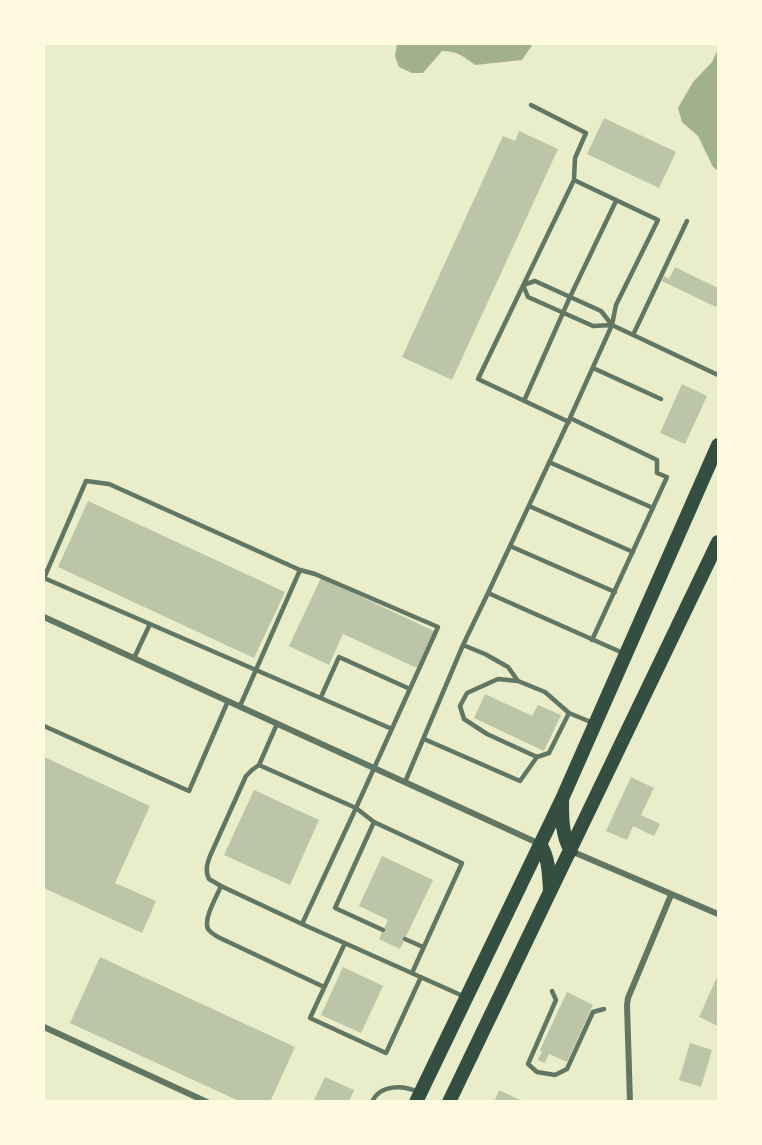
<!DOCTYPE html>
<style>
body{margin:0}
#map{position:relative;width:762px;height:1145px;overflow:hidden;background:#e9edc9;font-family:"Work Sans",sans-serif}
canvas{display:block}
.frame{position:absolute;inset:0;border:45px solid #fefae0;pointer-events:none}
</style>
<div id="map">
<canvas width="762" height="1145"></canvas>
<div class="frame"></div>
</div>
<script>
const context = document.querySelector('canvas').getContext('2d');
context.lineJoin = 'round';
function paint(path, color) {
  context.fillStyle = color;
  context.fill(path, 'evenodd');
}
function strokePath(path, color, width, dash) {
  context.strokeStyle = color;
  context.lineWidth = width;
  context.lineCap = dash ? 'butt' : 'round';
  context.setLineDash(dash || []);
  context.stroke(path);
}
paint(new Path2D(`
 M397,44H533L522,60L475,65C463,56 457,51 442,51L423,73H412L399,67L395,56Z
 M718,49V171L713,167L698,136L682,122L678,108L693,82L712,62Z`), '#a3b18a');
paint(new Path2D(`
 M604,118L676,152L659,188L587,154Z
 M519,131L558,149L452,380L402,357L503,136L515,141Z
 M675,267L718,288V303L716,307L662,281L664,276L669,279Z
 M682,384L707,396L685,444L660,433Z
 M88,501L285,592L254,658L58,567Z
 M321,578L434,631L417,668L343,634L329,665L289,646Z
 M485,694L532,716L538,705L561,715L544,751L474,718Z
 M44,757L150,806L115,883L156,901L142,933L44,888Z
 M631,777L654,788L641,815L660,824L654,836L633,826L627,840L606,831Z
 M254,790L319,820L290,885L224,855Z
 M382,856L433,880L400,949L379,939L388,920L359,906Z
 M100,957L295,1047L270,1102H241L70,1023Z
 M343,967L383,986L361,1033L321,1015Z
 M718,975V1026L699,1017Z
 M567,992L593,1005L567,1062L549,1054L545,1063L538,1060L542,1051L540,1050Z
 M690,1043L712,1050L701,1087L679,1080Z
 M325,1077L354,1090L349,1102H313Z
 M499,1090L524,1102H494Z`), '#bcc5a7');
strokePath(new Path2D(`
 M531,105L586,133L575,158L574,180
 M535,281L601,311L612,325L593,326L528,297L523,285Z
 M633,335L687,221
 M593,368L661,399
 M524,401L570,297L616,201
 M570,418L657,460V473L667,477L592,640
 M569,422L478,379L574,180L658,220L616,305L612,325
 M549,462L653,508
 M529,506L633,552
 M510,546L615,592
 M44,578L392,729
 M44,578L86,481L109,484L300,570
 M463,645L485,654L508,667L518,681L545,692L569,713L593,723
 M623,653L488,593L570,418L612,325L718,375
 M134,658L150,624
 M518,681L498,679L467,693L460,706L464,719L487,734L537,757L549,753L569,713
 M321,697L339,657L410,689
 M240,706L300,570L315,574L438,627L356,808L259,765L277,724
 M44,726L189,791L228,701
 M424,739L520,781L537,757
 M405,782L463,645L488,593
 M374,822L335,908L383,930
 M221,886L209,879C205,871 207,864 210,856L246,776L252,770L259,765
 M302,924L221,886C217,896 203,919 208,929C211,933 216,936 220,938L324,987
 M405,939L423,947
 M345,943L310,1018L386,1053L421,977
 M412,973L462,863L374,822L356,808L302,924L463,996
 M552,991L556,1000L528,1064L537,1072L555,1075L567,1069L593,1012L604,1009
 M372,1102C380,1084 403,1085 418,1092`), '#617663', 4.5);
strokePath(new Path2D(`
 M44,617L540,844
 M571,851L718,914
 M44,1027L207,1102
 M630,1102L627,1005L628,998L671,895`), '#617663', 6);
strokePath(new Path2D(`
 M562,801C562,819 562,835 571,851
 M540,844C549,858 549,874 550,891
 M416,1102L562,799L718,445
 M449,1102L718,542`), '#344e41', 14);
</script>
